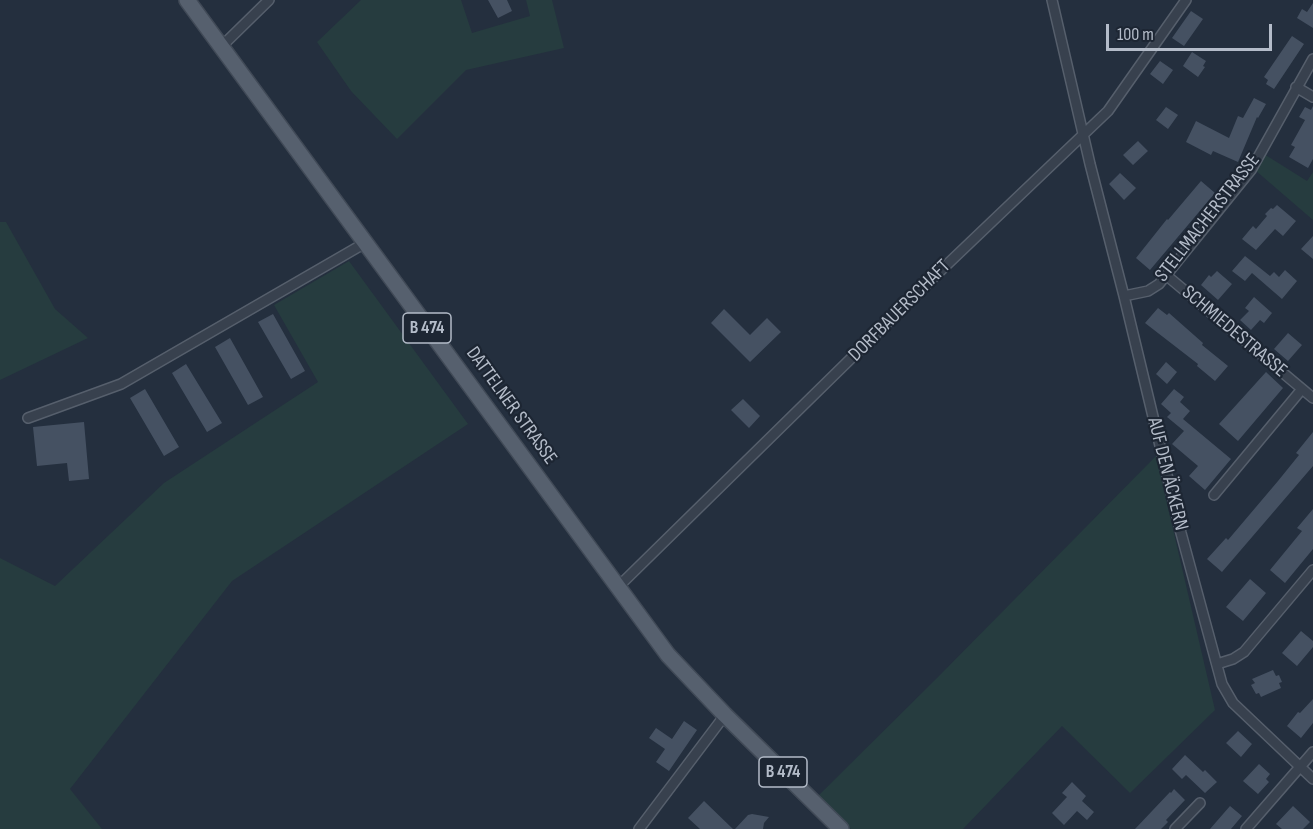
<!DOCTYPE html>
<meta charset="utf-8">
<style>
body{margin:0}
#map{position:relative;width:1313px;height:829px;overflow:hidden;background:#242f3e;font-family:"Sofia Sans Condensed",sans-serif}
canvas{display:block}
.scale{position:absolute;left:1106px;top:24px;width:166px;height:27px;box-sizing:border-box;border:3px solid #b4bcc9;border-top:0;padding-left:8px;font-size:18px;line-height:21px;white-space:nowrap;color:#b4bcc9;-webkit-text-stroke:4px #1d2633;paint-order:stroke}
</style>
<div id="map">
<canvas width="1313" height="829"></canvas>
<div class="scale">100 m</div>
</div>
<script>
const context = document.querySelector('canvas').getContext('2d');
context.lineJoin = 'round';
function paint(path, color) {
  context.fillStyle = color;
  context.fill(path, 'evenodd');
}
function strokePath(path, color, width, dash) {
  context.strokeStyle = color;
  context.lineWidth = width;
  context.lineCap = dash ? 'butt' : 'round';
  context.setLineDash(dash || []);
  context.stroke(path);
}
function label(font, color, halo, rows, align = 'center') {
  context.font = font + ' "Sofia Sans Condensed",sans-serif';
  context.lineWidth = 4.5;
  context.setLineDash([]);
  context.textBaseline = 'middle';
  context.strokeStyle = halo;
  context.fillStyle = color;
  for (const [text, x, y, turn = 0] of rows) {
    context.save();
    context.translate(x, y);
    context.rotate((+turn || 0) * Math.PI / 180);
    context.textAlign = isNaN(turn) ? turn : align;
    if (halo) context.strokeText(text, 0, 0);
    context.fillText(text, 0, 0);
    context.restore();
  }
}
paint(new Path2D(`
 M361,0H461L472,33L530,16L526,0H552L564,48L466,70L397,139L351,91L317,42Z
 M1264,154L1307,181L1313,172V220L1255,170Z
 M0,222H6L55,309L88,338L0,380Z
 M349,261L468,424L232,581L70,789L102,829H0V558L55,586L164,483L318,382L274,305Z
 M1156,456L1215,710L1130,793L1062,726L963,829H851L817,797L938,677Z`), '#263c3f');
paint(new Path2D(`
 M488,0H507L512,11L498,18Z
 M1313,3V28L1297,18L1302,9L1307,12Z
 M1191,11L1203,19L1184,46L1172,38Z
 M1292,36L1304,44L1274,89L1266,84L1268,80L1264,77Z
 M1192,52L1206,61L1203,66L1205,67L1198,77L1183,66Z
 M1160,61L1173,70L1163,84L1150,74Z
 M1254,98L1266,104L1258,118L1257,117L1238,162L1213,151L1211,155L1186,142L1196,121L1229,138L1238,116L1243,118Z
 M1313,106V159L1308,168L1289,157L1295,147L1291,145L1305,120L1299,117L1305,107L1311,110Z
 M1166,107L1178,115L1168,129L1156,120Z
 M1138,141L1148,151L1133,165L1123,155Z
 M1120,173L1136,188L1124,200L1109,184Z
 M1201,181L1215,193L1150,270L1136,258L1167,219L1168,220Z
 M1277,205L1296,221L1283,236L1275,229L1256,250L1242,239L1253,226L1256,229L1267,216L1265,214L1271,208L1273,209Z
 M1313,236V259L1301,249Z
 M1245,256L1270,276L1274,272L1279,277L1285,270L1297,281L1282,299L1252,273L1245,281L1232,271Z
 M1217,271L1232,284L1218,300L1201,285L1209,275L1211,277Z
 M1254,297L1272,313L1264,323L1260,320L1251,330L1240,320L1249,311L1245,308Z
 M1158,308L1167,315L1169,313L1203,343L1202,345L1228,366L1215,381L1197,366L1198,364L1145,323Z
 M724,309L750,335L767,318L781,332L750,362L711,323Z
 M273,314L305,371L291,379L258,322Z
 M1288,333L1302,345L1288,361L1274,349Z
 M230,338L263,397L248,405L215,347Z
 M1166,362L1177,372L1167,384L1156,374Z
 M186,364L222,423L207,432L172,373Z
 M1266,372L1283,388L1238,441L1219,424Z
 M145,389L179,447L164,456L130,398Z
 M1174,389L1184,397L1180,402L1190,411L1183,419L1231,459L1205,490L1189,476L1198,466L1172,444L1184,431L1167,417L1171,413L1161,404Z
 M743,399L760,416L749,428L731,410Z
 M84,422L89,479L69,481L67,463L37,466L33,427Z
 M1313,432V466L1222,572L1207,559L1226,538L1228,540L1278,481L1299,455L1296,453Z
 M1313,509V549L1285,583L1270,570L1302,531L1297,528Z
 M1250,579L1266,593L1243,621L1226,607Z
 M1301,631L1313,641V647L1297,666L1282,653Z
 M1273,670L1276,676L1279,675L1282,682L1279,683L1281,688L1261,697L1259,693L1256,694L1251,685L1255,683L1252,679Z
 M1313,699V723L1301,738L1287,726L1298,712L1300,713Z
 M684,721L697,730L669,771L656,762L665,749L649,738L656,728L672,739Z
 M1238,731L1252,744L1241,757L1226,743Z
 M1185,755L1203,772L1205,770L1217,782L1205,793L1186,775L1182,779L1172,769Z
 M1259,764L1270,774L1266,779L1269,782L1258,794L1243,781Z
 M1072,782L1086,796L1082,801L1094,812L1087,820L1077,811L1064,825L1052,813L1067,797L1062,793Z
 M1174,789L1185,800L1166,820L1168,822L1161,829H1135L1170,792L1171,793Z
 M704,801L733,829H700L688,818Z
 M1230,806L1242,816L1231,829H1210Z
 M1293,806L1310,822L1303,829H1282L1276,824Z
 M752,814L769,817L764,823L763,829H735L748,815Z`), '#455162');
const minor = new Path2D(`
 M1052,0L1090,164L1124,296L1181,533L1222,684L1233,703L1313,779
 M222,46L269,0
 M1296,87L1313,97
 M1166,275L1313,398
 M1124,296L1148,291L1159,284L1251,170L1313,59
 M28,418L121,384L365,243
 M1214,495L1302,389
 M618,587L935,276L1108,111L1186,0
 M1217,664L1233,659L1244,652L1313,570
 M639,829L725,715
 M1175,829L1200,803
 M1246,829L1313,752`);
const primary = new Path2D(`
 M187,0L668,655L725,715L841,829`);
strokePath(minor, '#565f6c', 12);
strokePath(primary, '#414a57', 18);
strokePath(minor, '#38414e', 9);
strokePath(primary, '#56606e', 15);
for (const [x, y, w] of [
 [427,328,48],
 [783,772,48]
]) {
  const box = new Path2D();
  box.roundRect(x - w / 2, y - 15, w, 30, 4.5);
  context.fillStyle = '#1d2633';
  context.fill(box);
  strokePath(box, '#b4bcc9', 1.5);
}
label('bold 18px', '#b4bcc9', null, [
 ["B 474",427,328],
 ["B 474",783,772]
]);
label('20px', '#b4bcc9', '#1d2633', [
 ["STELLMACHERSTRASSE",1208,218,-52],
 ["DORFBAUERSCHAFT",900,311,-45],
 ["SCHMIEDESTRASSE",1234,332,40],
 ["DATTELNER STRASSE",511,406,54],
 ["AUF DEN ÄCKERN",1167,474,76]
]);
</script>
